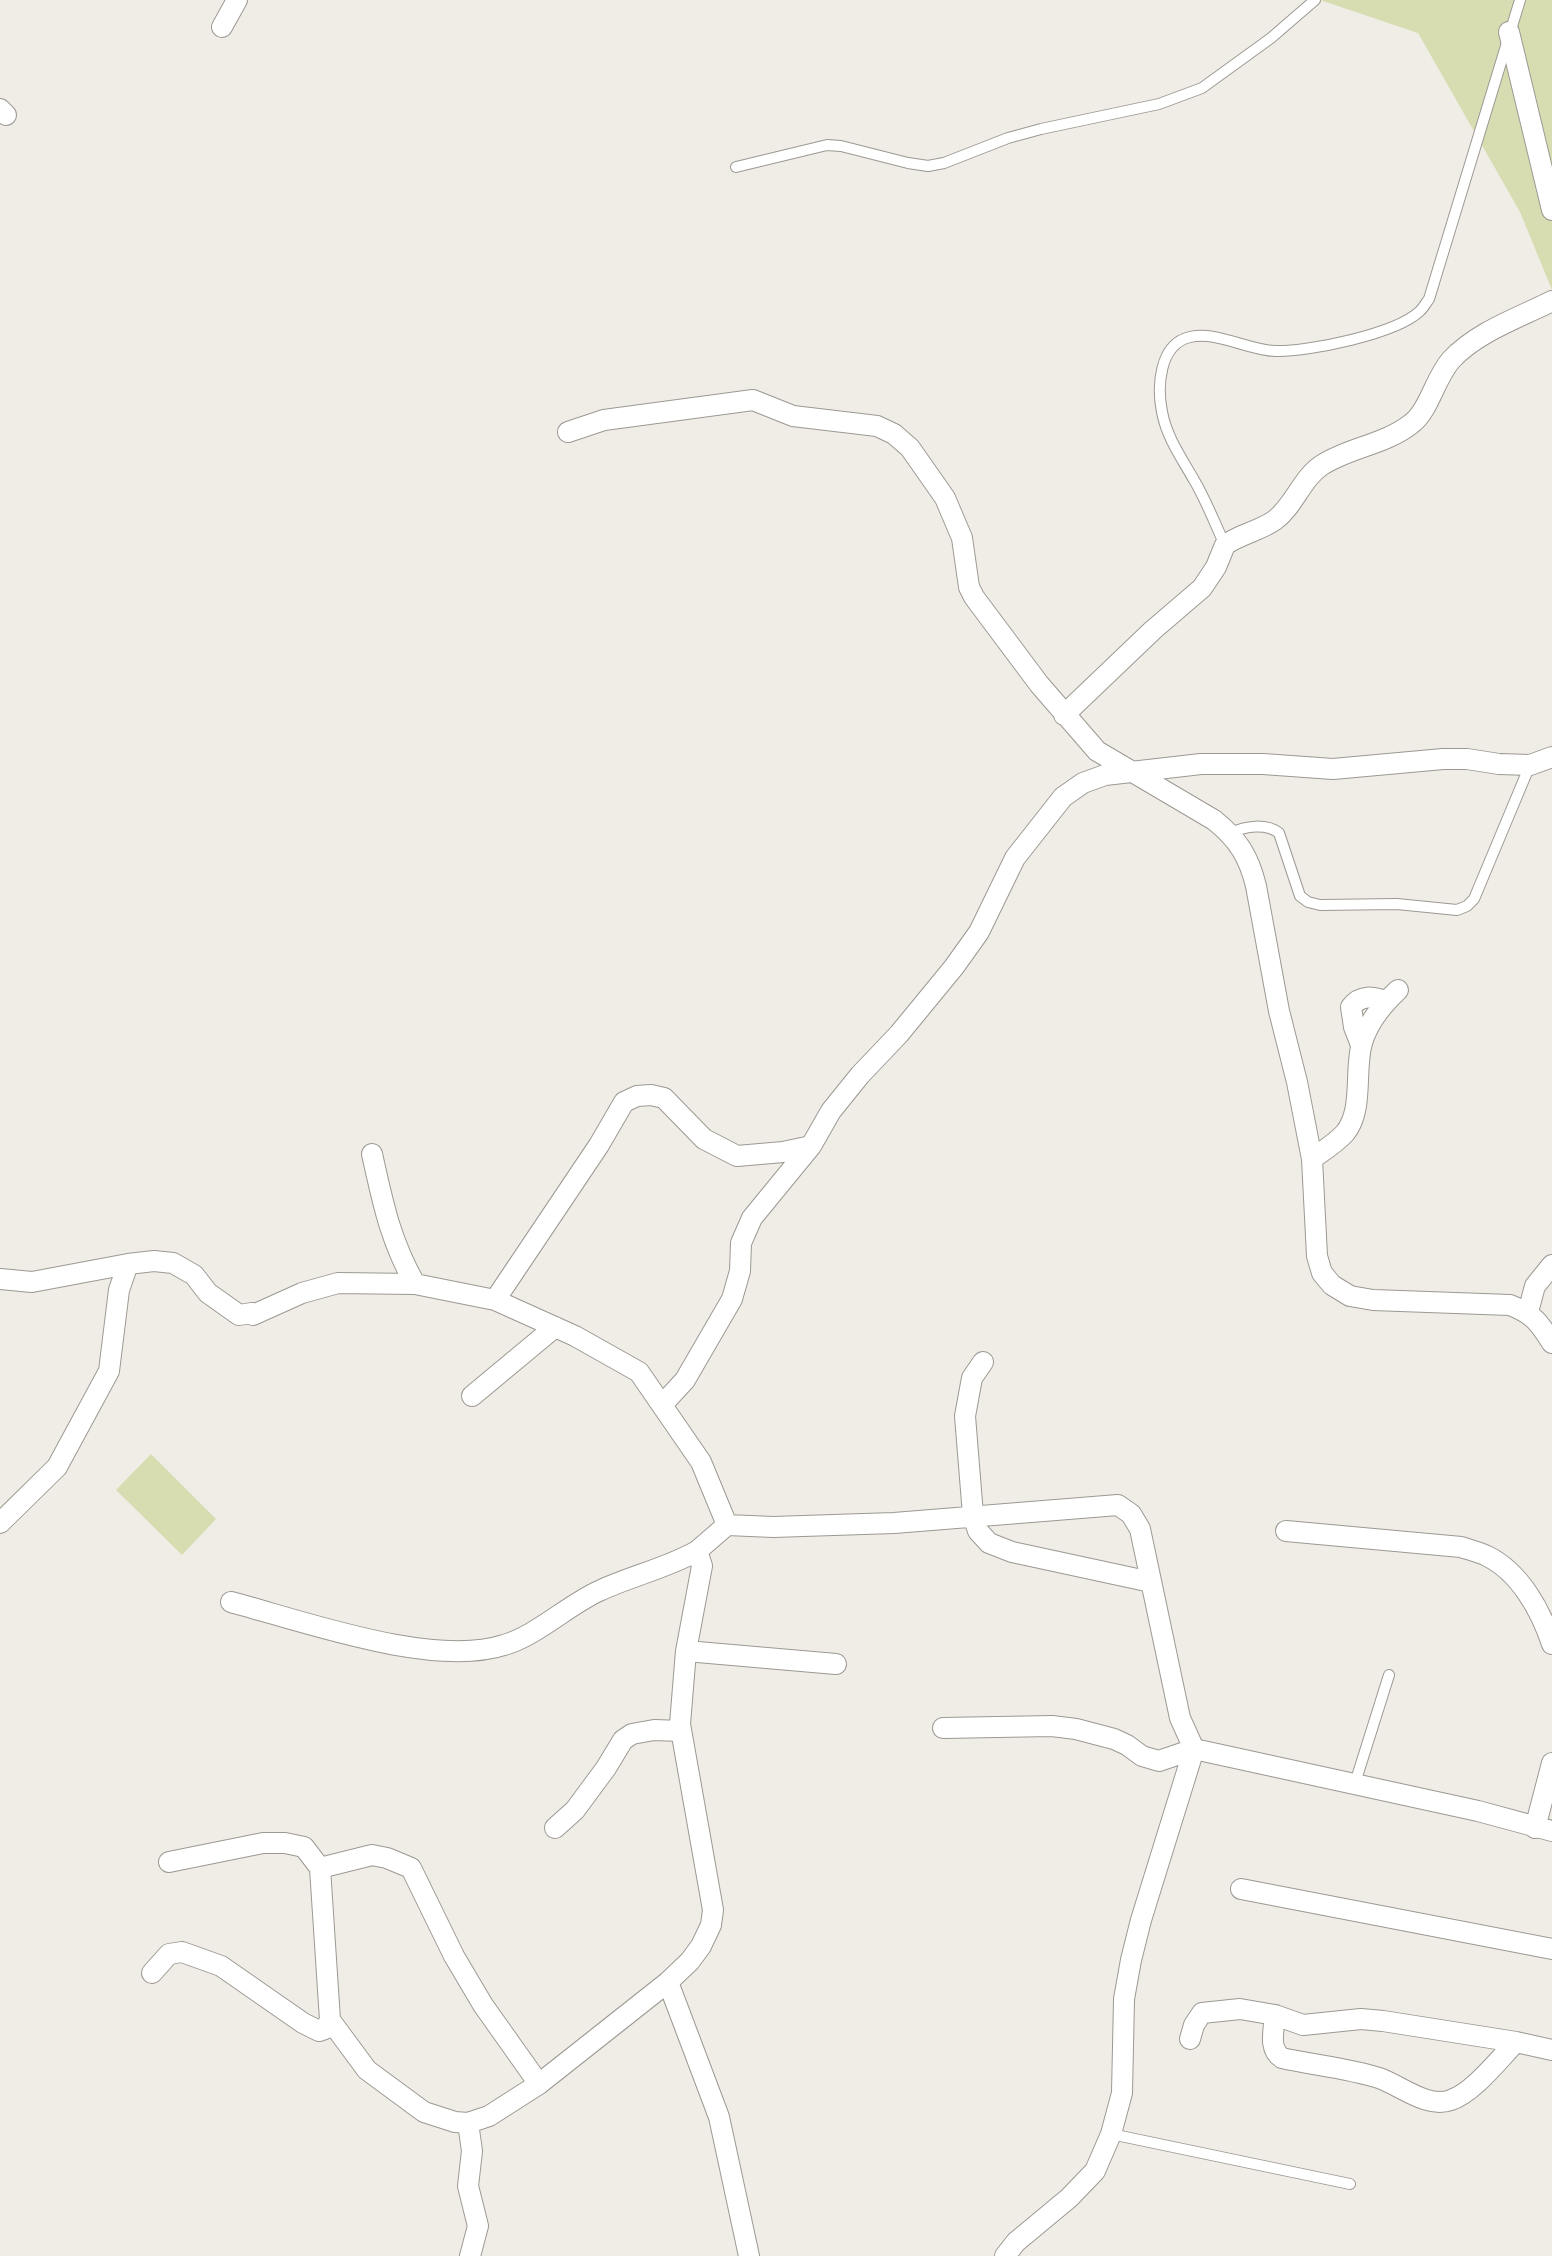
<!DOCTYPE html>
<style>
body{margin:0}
canvas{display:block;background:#f0ede6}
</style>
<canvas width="1552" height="2256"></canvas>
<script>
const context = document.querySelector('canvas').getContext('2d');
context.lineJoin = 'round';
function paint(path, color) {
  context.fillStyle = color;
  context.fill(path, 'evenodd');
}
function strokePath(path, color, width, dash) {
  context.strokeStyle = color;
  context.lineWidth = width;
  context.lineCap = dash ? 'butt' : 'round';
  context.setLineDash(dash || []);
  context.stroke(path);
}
paint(new Path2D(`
 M1320,0H1552V290L1520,212L1418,33Z
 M151,1454L216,1519L182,1555L116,1490Z`), '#d8ddb1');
const lane = new Path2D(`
 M736,167L827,145L841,146L908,163L928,166L944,163L1008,138L1041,129L1159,104L1202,88L1271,38L1315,0
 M1225,545C1215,524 1206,500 1194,480C1181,457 1167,438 1162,412C1157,387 1159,344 1190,337C1218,331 1247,350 1275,351C1308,352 1396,334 1420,311C1423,308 1426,303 1429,299L1520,0
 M1231,833C1245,826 1266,823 1279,833L1300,896L1308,902L1320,905L1397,904L1457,910L1467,906L1474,899L1530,765
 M1355,1783L1389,1675
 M1111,2134L1350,2184`);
const street = new Path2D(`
 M222,27L237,0
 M1509,32L1552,210
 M0,109L6,115
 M568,432L604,420L753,400L793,416L877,426L894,434L910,448L945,498L962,538L969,587L974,597L1039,684L1097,751L1214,820C1238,839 1249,857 1256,886L1279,1011L1297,1082L1312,1159L1317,1256L1322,1273L1332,1285L1350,1296L1373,1300L1510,1305C1533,1314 1539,1322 1552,1343
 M1064,715L1153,630L1202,588L1216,567L1225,545C1240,534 1260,531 1275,520C1294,506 1302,478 1322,465C1350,447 1384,445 1411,424C1429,411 1435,378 1451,360C1477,332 1518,318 1552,301
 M1361,1045L1354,1027L1351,1007C1361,994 1373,997 1386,1001
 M372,1154C383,1203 390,1240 415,1284
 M1312,1159C1323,1151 1336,1143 1345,1133C1364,1110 1354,1070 1362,1043C1368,1022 1382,1005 1398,990
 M0,1279L32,1282L128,1264
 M495,1300L599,1145L624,1102L637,1096L651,1095L664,1098L704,1139L737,1156L783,1152L811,1146
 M1528,1312L1535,1286L1552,1265
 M983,1362L972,1378L965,1416L973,1515L978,1531L989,1543L1012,1552L1151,1582
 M472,1396L555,1327
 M662,1405L685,1380L732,1299L740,1271L741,1243L752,1218L811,1146L831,1111L860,1075L899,1034L954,967L979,932L1015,858L1063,797L1083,783L1105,775L1201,764H1263L1333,769L1443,759H1467L1499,764L1530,765L1552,757
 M0,1523L57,1467L109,1371L119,1290L128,1264L154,1261L173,1263L194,1275L208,1293L239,1315L252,1313L253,1315L302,1293L338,1283L415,1284L495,1300L575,1336L639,1372L701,1462L727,1525L773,1527L894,1523L1118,1505L1131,1514L1140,1529L1180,1718L1194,1749L1478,1811L1552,1831
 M1286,1531L1461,1547C1470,1550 1479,1552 1487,1556C1520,1572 1541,1611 1552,1644
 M697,1551L727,1525
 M686,1651L836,1664
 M943,1728L1052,1726L1076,1729L1114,1739L1127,1745L1142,1756L1159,1761L1194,1749
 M555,1828L575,1810L606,1768L623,1740L632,1734L654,1730L681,1731
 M1535,1828L1552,1763
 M169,1862L263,1843H285L304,1847L320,1868L330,2020L367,2070L424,2112L455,2122L468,2123L489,2116L539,2084L668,1982L690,1961L701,1946L711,1925L713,1910L680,1724L686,1651L702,1566L697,1551C667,1568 631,1576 599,1591C568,1605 536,1636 504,1645C433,1668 303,1621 231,1602
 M320,1868L372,1855L387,1858L411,1868L454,1956L483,2005L539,2084
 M1241,1889L1552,1949
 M152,1973L169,1954L182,1952L221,1966L303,2023L319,2031L325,2029L330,2020
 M668,1982L719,2117L749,2256
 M1275,2015C1274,2030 1268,2049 1282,2058C1313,2065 1348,2068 1379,2078C1400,2085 1427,2109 1451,2100C1474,2092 1499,2059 1516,2042
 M1190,2039L1194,2025L1202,2013L1240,2009L1275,2015L1303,2025L1361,2019L1383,2021L1516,2042L1552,2050
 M468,2123L472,2151L468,2186L478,2226L470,2256
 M1005,2256L1016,2242L1069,2198L1095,2171L1111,2134L1122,2093L1124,1999L1131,1960L1141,1920L1194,1749`);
strokePath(lane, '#9c9993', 12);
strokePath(street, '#9c9993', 22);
strokePath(lane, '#fff', 10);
strokePath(street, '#fff', 20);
</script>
